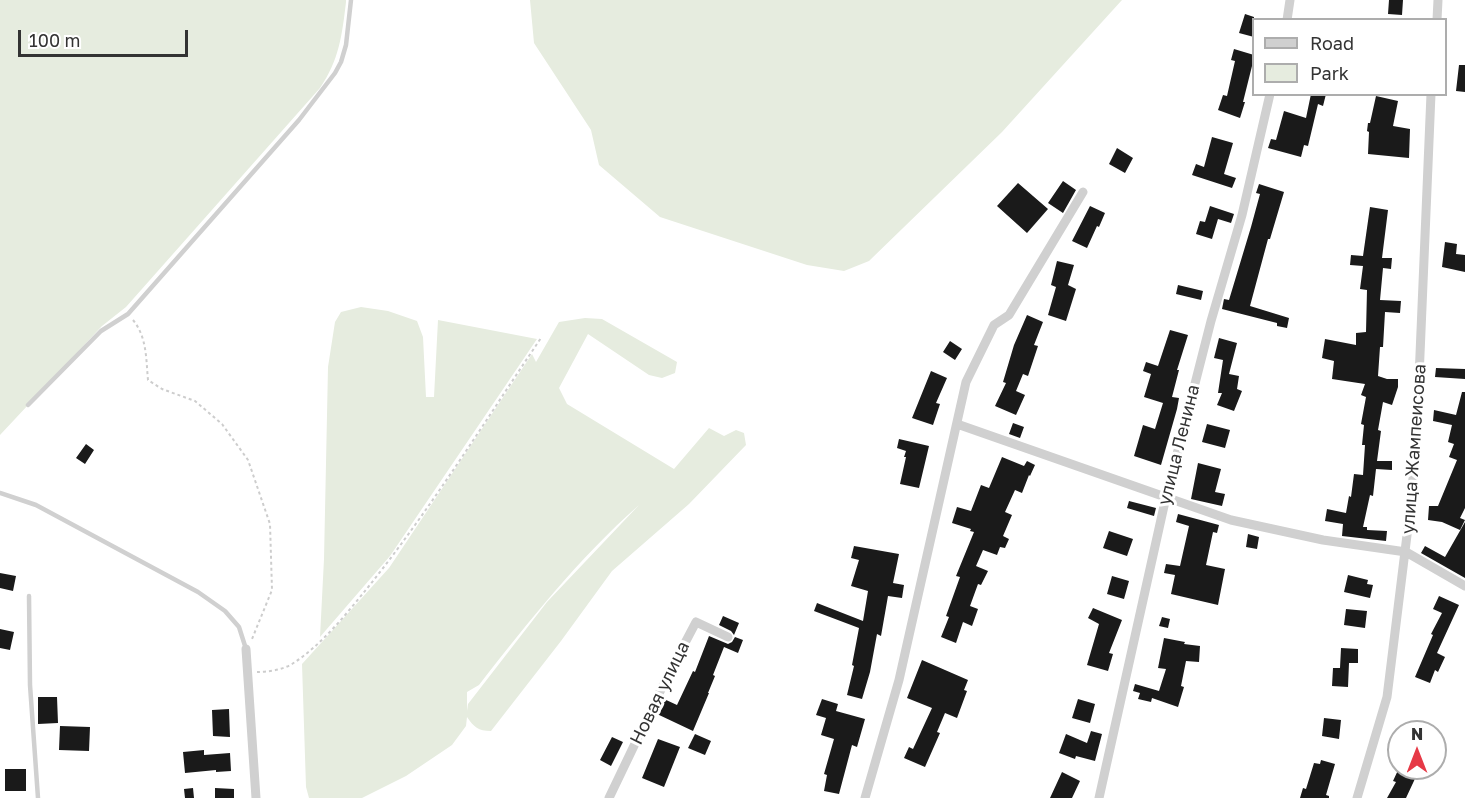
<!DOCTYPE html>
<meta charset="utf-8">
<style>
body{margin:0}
#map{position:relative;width:1465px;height:798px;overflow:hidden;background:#fff;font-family:"Golos Text",sans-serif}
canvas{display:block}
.legend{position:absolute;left:1252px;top:18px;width:195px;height:78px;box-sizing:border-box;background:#fff;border:2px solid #adadad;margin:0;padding:8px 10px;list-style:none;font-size:18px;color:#333}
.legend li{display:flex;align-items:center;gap:12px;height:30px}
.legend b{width:30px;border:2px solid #adadad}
.north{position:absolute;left:1387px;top:720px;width:60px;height:60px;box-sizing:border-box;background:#fff;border:2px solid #adadad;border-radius:50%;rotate:0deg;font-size:16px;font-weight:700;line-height:24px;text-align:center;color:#333}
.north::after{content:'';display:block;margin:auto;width:21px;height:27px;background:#e63946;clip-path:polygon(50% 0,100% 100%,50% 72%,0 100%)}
.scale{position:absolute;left:18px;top:30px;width:170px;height:27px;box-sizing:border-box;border:3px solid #333;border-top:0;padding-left:8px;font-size:18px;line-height:21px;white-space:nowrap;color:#333;-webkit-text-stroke:4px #fff;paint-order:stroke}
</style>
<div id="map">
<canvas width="1465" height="798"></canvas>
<ul class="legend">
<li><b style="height:8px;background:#d0d0d0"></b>Road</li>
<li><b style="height:16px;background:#e6ecdf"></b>Park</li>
</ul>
<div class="north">N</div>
<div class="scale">100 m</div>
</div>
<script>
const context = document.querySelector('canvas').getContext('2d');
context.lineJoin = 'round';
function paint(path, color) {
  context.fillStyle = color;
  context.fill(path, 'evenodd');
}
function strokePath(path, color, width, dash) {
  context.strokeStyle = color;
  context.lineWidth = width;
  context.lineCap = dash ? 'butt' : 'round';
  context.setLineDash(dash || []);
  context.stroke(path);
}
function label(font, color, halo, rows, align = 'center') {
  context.font = font + ' "Golos Text",sans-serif';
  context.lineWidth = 6;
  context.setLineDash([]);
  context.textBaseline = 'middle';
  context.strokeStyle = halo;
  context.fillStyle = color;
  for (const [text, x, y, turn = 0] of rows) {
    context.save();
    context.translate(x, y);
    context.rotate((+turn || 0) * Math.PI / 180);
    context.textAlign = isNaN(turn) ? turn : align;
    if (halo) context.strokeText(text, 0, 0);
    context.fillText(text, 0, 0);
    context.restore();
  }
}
paint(new Path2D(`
 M0,0H346V2C342,36 339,60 320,88L126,307L102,326L0,435Z
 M530,0H1122L1002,132L869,261L844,271L807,265L660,217L599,165L591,130L534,43Z
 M361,307L388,311L417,321L423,337L426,397H434L438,320L537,339L390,556L320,637L324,559L328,367L335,322L341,312Z
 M585,318L602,319L677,362L675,373L662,378L649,375L588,334L559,388L567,404L674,469L709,428L724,436L736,430L744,433L746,445L689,504L612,571L561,641L491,731C478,731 474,727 467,717L466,726L452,745L406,776L362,798H309L306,787L302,664L389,568L532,354L536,362L559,322ZM639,505L547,602L468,704L467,711V692L479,685C529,621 578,559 639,505Z`), '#e6ecdf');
paint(new Path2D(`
 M1389,0H1403L1402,15L1388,14Z
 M1245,14L1254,17V37L1239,33Z
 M1234,49L1254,55V66H1252L1243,102H1245L1240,118L1218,110L1223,95L1227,96L1235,61L1231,60Z
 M1459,65H1465V92L1456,91Z
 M1311,94H1326L1323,106L1318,104L1308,146L1304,145L1301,157L1268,148L1271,139L1276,140L1284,111L1306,118Z
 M1376,96L1398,101L1393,126L1410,129L1409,158L1368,154L1369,132L1367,131L1368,123H1370Z
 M1212,137L1233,143L1224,174L1236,178L1232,188L1192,175L1196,164L1204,167Z
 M1117,148L1133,158L1125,173L1109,164Z
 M1063,181L1076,190L1063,213L1048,203Z
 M1018,183L1048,209L1027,233L997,206Z
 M1259,184L1284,192L1270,239H1268L1250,306L1289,318L1287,328L1277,326V323L1222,309L1224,299L1229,300L1251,227L1260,194L1256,193Z
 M1090,206L1105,213L1099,227L1097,226L1087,248L1072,241Z
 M1210,206L1234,214L1231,223L1218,219L1212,239L1196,234L1200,221L1205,222Z
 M1370,207L1388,210L1382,258H1392L1391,269L1383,268L1380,300L1401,301L1400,313L1385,312L1383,347H1380L1378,376L1387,379H1398V387L1392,405L1383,402L1378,430L1381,431L1377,461H1392V470L1376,469L1373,496L1370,495L1363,527H1367V530L1387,531L1386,541L1342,536L1343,524L1325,521L1327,509L1346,513L1349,496L1351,497L1354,474L1363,475L1365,445H1362L1364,425L1361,424L1366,397L1361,395L1365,384L1332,379L1334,361L1322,358L1325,339L1356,345V333L1366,332L1367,290L1360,289L1363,266L1350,265L1351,255L1363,256Z
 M1445,242L1457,244L1456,254L1465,255V272L1442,267Z
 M1057,261L1074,265L1068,285L1076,289L1066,321L1048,315L1056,287L1051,285Z
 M1178,285L1203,291L1201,300L1176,294Z
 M1027,315L1043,322L1034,345L1038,346L1028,376L1023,374L1016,391L1025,395L1016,415L995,406L1006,383L1003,382L1014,345Z
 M1170,330L1188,335L1177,370H1179L1172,397L1179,398L1177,409L1161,465L1134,456L1143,425L1155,429L1163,403L1144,397L1151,374L1143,371L1146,362L1158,366Z
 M1219,338L1237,343L1229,374L1239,376L1237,389L1242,391L1234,411L1217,405L1222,393H1218L1223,360L1214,358Z
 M950,341L962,349L955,360L943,352Z
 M1436,368L1465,369V379L1435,377Z
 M931,371L947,378L936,403L940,404L933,425L912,418Z
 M1462,392H1465V508L1460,518L1465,520L1460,530L1442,522L1428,520L1429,506H1438L1457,460L1449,457L1454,444L1448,442L1452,425L1433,421L1434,410L1456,415Z
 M1013,423L1024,427L1020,438L1009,434Z
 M1207,424L1230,430L1225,448L1202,442Z
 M899,439L929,446L919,488L900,484L906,457H904L906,451L897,448Z
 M86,444L94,450L85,464L76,458Z
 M1002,457L1024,466L1027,461L1035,465L1030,476L1029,475L1022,493L1015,490L1005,512L1012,515L1003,536L1009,539L1005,548L1000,547L997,555L983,550L976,566L988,571L981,585L978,584L970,606L978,609L972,626L963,622L956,643L941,637L949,617L946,616L960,577L956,576L974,532L970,531L971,529L952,523L957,507L971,511L981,485L989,488Z
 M1198,463L1221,469L1215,492L1225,494L1222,506L1191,499Z
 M1129,501L1156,508L1154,516L1127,508Z
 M1178,514L1219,525L1217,533L1213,532L1206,565L1225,569L1218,605L1171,594L1175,575L1164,573L1166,564L1180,566L1189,526L1176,522Z
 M1465,522V578L1421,553L1425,546L1445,557Z
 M1109,531L1133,539L1127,556L1103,548Z
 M1248,534L1259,537L1257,549L1246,547Z
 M854,546L899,554L893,583L904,585L902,598L888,596L881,636L877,634L870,672L862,699L847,695L854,666L852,665L859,628L814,611L817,603L863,621L868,591L851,586L859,560L851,558Z
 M0,573L16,576L13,591L0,588Z
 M1348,575L1368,580L1367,584L1373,585L1370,598L1344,592Z
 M1112,576L1129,581L1124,599L1107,594Z
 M1439,596L1459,605L1437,653L1445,657L1438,672L1435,670L1430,683L1415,677L1433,635L1431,634L1442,613L1433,609Z
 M1093,608L1122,620L1109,653L1113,654L1108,671L1087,665L1099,624L1088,618Z
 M1346,609L1367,611L1365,628L1344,625Z
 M723,616L739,623L734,635L731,631L719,625Z
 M1162,617L1170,619L1168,628L1159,626Z
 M0,629L14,632L10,650L0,648Z
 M709,636L728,644L732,642L735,637L743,640L738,653L724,647L713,675L715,676L708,693H709L693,731L657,714L664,699L677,705L693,671L695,672Z
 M1164,638L1185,642L1184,644L1200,646L1199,662L1186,661L1181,686L1184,687L1178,707L1152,698L1151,702L1138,699L1140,693L1133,691L1135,684L1159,691L1166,669L1158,668Z
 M1341,648L1358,649V663H1349L1348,687L1332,686L1333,668H1340Z
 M922,660L968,680L964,690L967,691L957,718L945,713L937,732L940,733L925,767L904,758L909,747L913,749L932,708L907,698Z
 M38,697H57L58,723L38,724Z
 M822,699L838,704L836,711L865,719L857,747L852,745L839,794L824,791L827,775L824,774L834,739L821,735L826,718L816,715Z
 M1078,699L1095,704L1090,723L1072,718Z
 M229,709L230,737L213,736L212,710Z
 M1324,718L1341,720L1339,739L1322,736Z
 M60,726L90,727L89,751L59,750Z
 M1091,731L1102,734L1095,761L1076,756L1075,759L1059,753L1066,734L1087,743Z
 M695,734L711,741L705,755L688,748Z
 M612,737L623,742L611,766L600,760Z
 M658,739L680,747L664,787L642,778Z
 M1391,743L1399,747V757L1387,750Z
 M204,750V755L230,753L231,771L216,772V770L185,773L183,752Z
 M1321,760L1335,764L1326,795L1329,796V798H1300L1303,788L1306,789L1314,763L1320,764Z
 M1399,768H1420L1406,798H1387L1396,782L1393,781Z
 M5,769H26V791H5Z
 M1062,772L1080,781L1072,798H1050Z
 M193,788L194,798H185L184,789Z
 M215,788L234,789V798H215Z`), '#1a1a1a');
strokePath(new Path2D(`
 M133,320C147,337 146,359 148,380L162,389L195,401L222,424L248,460L270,524L272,590L252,639
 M257,672C268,672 282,670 292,664C322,645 347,613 369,586C432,507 485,421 541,338`), '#cdcdcd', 2, [3, 3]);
strokePath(new Path2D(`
 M28,405L101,331L128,314L299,120L335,73L341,62L346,45L351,0
 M0,493L36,505L198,592L225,611L239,627L246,649
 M29,596L30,685L38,798`), '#d0d0d0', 4.5);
strokePath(new Path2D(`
 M1287,20L1290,0
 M1437,20L1438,0
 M957,424L1231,520L1323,540L1406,552L1465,586
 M246,649L256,798
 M609,798L667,677L696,622L728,637
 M865,798L899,680L966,382L994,325L1009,315L1083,192
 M1099,798L1166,497L1211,321L1242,215L1270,94
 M1357,798L1387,697L1408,527L1416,449L1431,94`), '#d0d0d0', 9);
label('18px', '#333', '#fff', [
 ["улица Ленина",1179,445,-76],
 ["улица Жампеисова",1414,449,-86],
 ["Новая улица",660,693,-64]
]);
</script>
